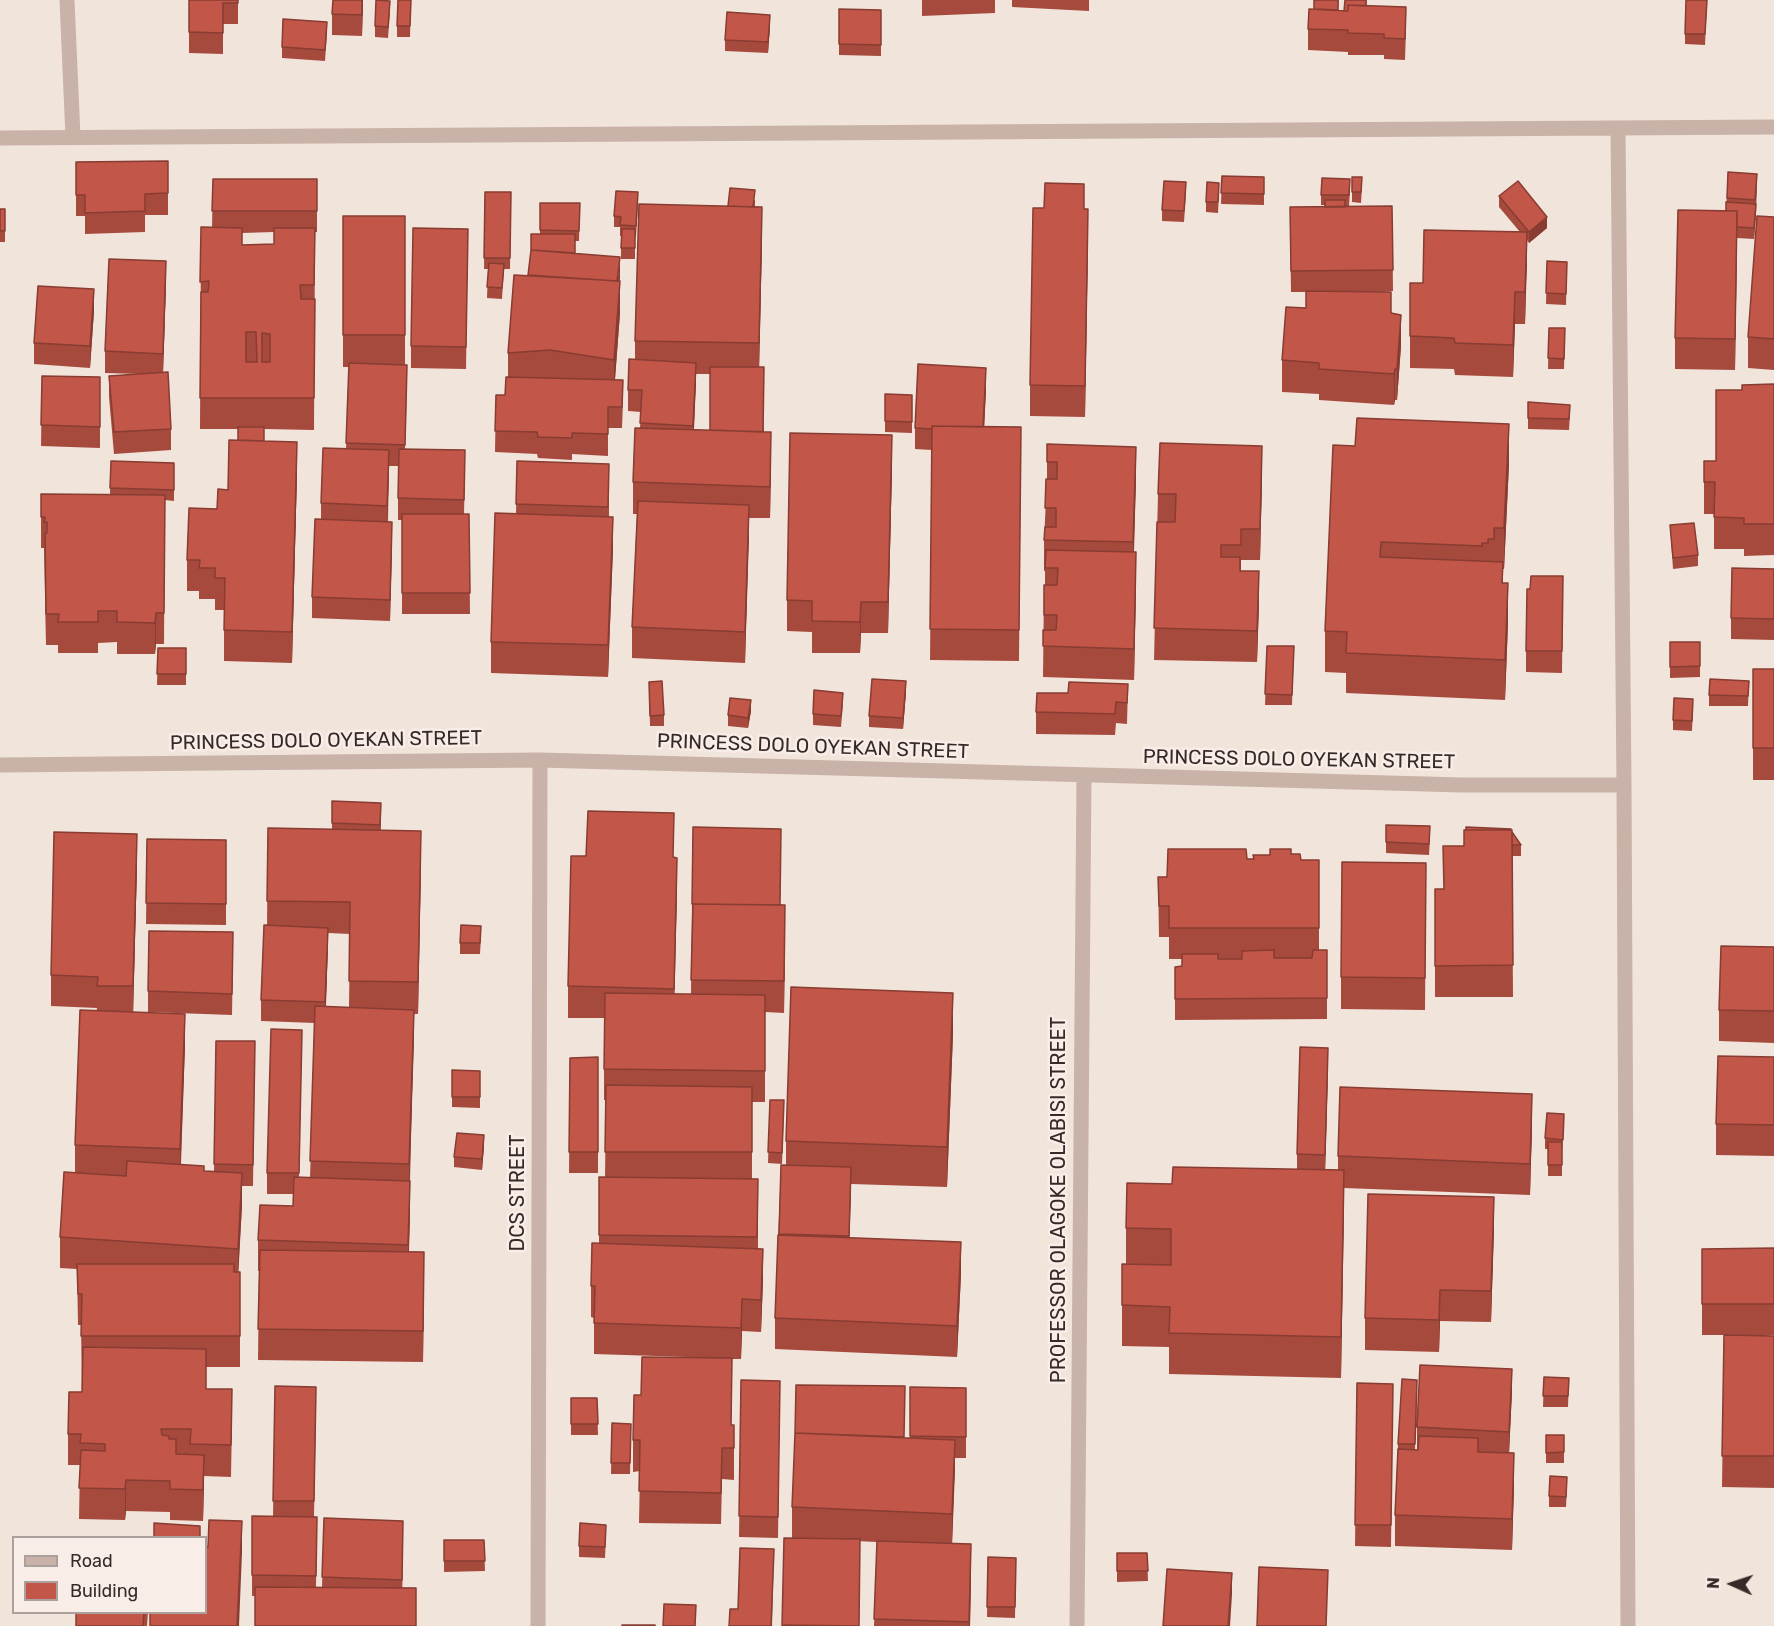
<!DOCTYPE html>
<style>
body{margin:0}
#map{position:relative;width:1774px;height:1626px;overflow:hidden;background:#f1e4db;font-family:Rubik,sans-serif}
canvas{display:block}
.legend{position:absolute;left:12px;top:1536px;width:195px;height:78px;box-sizing:border-box;background:#f9eee7;border:2px solid #aba09b;margin:0;padding:8px 10px;list-style:none;font-size:18px;color:#352a28}
.legend li{display:flex;align-items:center;gap:12px;height:30px}
.legend b{width:30px;border:2px solid #aba09b}
.north{position:absolute;left:1702px;top:1554px;width:60px;height:60px;-webkit-text-stroke:4px #f9eee7;paint-order:stroke;rotate:273deg;font-size:16px;font-weight:700;line-height:24px;text-align:center;color:#352a28}
.north::after{content:'';display:block;margin:auto;width:21px;height:27px;background:#352a28;clip-path:polygon(50% 0,100% 100%,50% 72%,0 100%)}
</style>
<div id="map">
<canvas width="1774" height="1626"></canvas>
<ul class="legend">
<li><b style="height:8px;background:#c9b2a7"></b>Road</li>
<li><b style="height:16px;background:#c25648"></b>Building</li>
</ul>
<div class="north">N</div>
</div>
<script>
const context = document.querySelector('canvas').getContext('2d');
context.lineJoin = 'round';
function strokePath(path, color, width, dash) {
  context.strokeStyle = color;
  context.lineWidth = width;
  context.lineCap = dash ? 'butt' : 'round';
  context.setLineDash(dash || []);
  context.stroke(path);
}
function paint(path, color) {
  context.fillStyle = color;
  context.fill(path, 'evenodd');
}
function label(font, color, halo, rows, align = 'center') {
  context.font = font + ' Rubik,sans-serif';
  context.lineWidth = 5;
  context.setLineDash([]);
  context.textBaseline = 'middle';
  context.strokeStyle = halo;
  context.fillStyle = color;
  for (const [text, x, y, turn = 0] of rows) {
    context.save();
    context.translate(x, y);
    context.rotate((+turn || 0) * Math.PI / 180);
    context.textAlign = isNaN(turn) ? turn : align;
    if (halo) context.strokeText(text, 0, 0);
    context.fillText(text, 0, 0);
    context.restore();
  }
}
strokePath(new Path2D(`
 M67,0L73,137
 M1618,128L1624,785L1628,1626
 M0,138L1774,127
 M0,765L540,760L1462,785H1624
 M538,1626L540,760
 M1077,1626L1084,775`), '#c9b2a7', 15);
paint(new Path2D(`
 M189,0H238V24H223V54L189,53Z
 M363,0L362,36L332,35V14Z
 M411,0L410,37H397V26Z
 M922,0H995V13L922,16Z
 M1012,0H1089V11L1012,7Z
 M1339,0L1338,10L1344,11L1367,0L1366,6L1406,29L1405,60L1384,59V55H1348V52L1308,50V29Z
 M1707,0L1705,45L1685,44V34Z
 M839,9L881,10V56L839,55Z
 M390,12L388,38L375,37V26Z
 M770,26L768,53L725,51V40Z
 M327,33L325,61L282,58V47Z
 M168,161V215H145V232L85,234V216H76V162Z
 M1728,172L1757,184L1754,239L1737,238L1735,370L1675,369V338L1726,211Z
 M1222,176L1264,177V205L1221,204Z
 M213,179H317V232H315L314,430L264,429V441L297,473L292,663L224,661V610H215V599H199V591H187V560L228,490L238,440V429H200L201,227L212,228ZM274,232V244L242,245V233Z
 M1362,188L1361,203L1352,202V192Z
 M1350,190L1349,206L1345,207L1392,206L1393,291L1362,292L1391,313L1401,346L1397,400H1395L1394,405L1319,400V394L1282,392V360L1306,308V292H1291L1290,228L1325,207V205H1321V195Z
 M485,192H511L510,269H504L502,299L487,298L488,269H484Z
 M1186,193L1184,222L1162,221V210Z
 M1219,193L1218,213L1206,212V202Z
 M1499,196L1547,228L1529,243L1527,240L1525,324H1515L1513,377L1455,375L1454,369L1410,368V336L1423,283L1520,232L1499,207Z
 M755,200V207L762,239L759,367L764,432L771,464L770,518H749L745,663L632,658V627L637,514H633V482L640,428L641,412L628,411V390L635,359V341L728,206ZM696,374H710V430H694Z
 M540,203H580L579,241H575V253L619,281L620,313L615,380L623,402L622,428H608V456L572,454V460L538,458L537,454L495,452L496,395H505L508,377V353L528,275L531,250L540,234Z
 M638,203L636,237H635V259H621V236H620V227H614V216Z
 M0,209H5V242H0Z
 M343,216H405V365L407,386L405,449L465,472L464,514H469L470,614H402V520H398V466H389L388,522L392,543L390,621L312,618V597L321,520V503L346,449L349,367H343Z
 M1774,217V370L1748,368V337Z
 M468,229L466,369L411,368V346Z
 M1088,240L1085,417L1030,416V385Z
 M1547,261L1567,262L1566,305L1546,304Z
 M166,282L163,372L171,429V450L114,454L109,397V376L141,374L105,373V351Z
 M94,311L90,368L34,364V343Z
 M1549,328H1565L1564,369H1548Z
 M42,376L100,377V448L41,446Z
 M1774,384V555L1744,556V549H1714V514H1704V461H1716L1742,390Z
 M986,389L984,427H1021L1019,661L930,660L932,450L915,449V428Z
 M885,394L912,395V433L885,432Z
 M1528,402L1570,415L1569,430L1528,429Z
 M1047,444L1136,478L1134,552L1136,584L1134,680L1043,677L1044,585H1045V571H1044V540L1047,479Z
 M1333,445L1509,464L1504,569H1503V583L1508,623L1505,700L1346,693V673L1325,672V631Z
 M111,461L174,463V501L165,500L164,644H156L155,654H117V642L98,643V653H58V645H46L44,548H41V494H110Z
 M517,461L609,464V517L613,548L608,677L491,673V642L516,514Z
 M892,467L888,633H861L860,653H812V632L787,631V600Z
 M1262,477L1260,560H1241V571L1259,603L1257,662L1154,660L1158,494Z
 M1670,525L1698,555V566L1673,569Z
 M1774,569V640L1731,639V618Z
 M1563,576L1562,673L1526,672V651L1530,589Z
 M1670,642H1700V677L1670,678Z
 M1267,646H1294L1292,705H1265Z
 M158,648H186V685H157Z
 M1753,669H1774V780H1753Z
 M1749,681L1748,706H1709V695Z
 M649,682L664,715V726H650Z
 M1128,684L1127,724L1116,723L1115,735L1036,734V712L1068,693Z
 M906,692L903,729L869,727V716Z
 M843,704L841,727L813,725V714Z
 M1693,710L1692,731L1673,730V720Z
 M751,711L748,728L728,726V715Z
 M332,801L381,803V830L421,862L418,1014H414L410,1181V1212L409,1252L424,1283L423,1362L258,1360L259,1271H258V1240L293,1206V1194H267V1173L302,1030L299,1178H310L315,1023L261,1021V1000L267,925L268,828L332,830ZM328,933L350,934L349,1007H326Z
 M1386,825L1430,837L1429,855L1386,853Z
 M1466,830L1512,832L1521,845V856H1512L1513,997H1435V889H1444L1464,846Z
 M147,839L226,840V925L146,924Z
 M1291,854L1301,860H1319V950H1327V1019L1175,1020V967L1182,966V959H1169V937H1159L1158,877H1167L1247,859H1253L1270,855Z
 M674,857L677,889L674,994H691L692,904L780,905L785,936L784,1013L765,1012V1102H752V1179L758,1211V1249L763,1280L761,1332L742,1331L741,1359H732L731,1425H734V1480L722,1479L721,1524L639,1523L640,1471L633,1472V1440L641,1395L687,1357L594,1354V1318L591,1317V1286L599,1243V1177H605L606,1100H604V1018H568V986Z
 M137,865L133,1012L185,1045L181,1164L204,1171L214,1172L216,1041H255L253,1186H242V1205L238,1272H240V1367H206V1389L232,1421L231,1477L204,1476L203,1521L170,1520V1512L126,1511L125,1520L79,1519L80,1465H68V1434L82,1392L81,1325H78L77,1269L60,1268V1237L75,1173V1145L97,1008L51,1006V975Z
 M1426,894L1425,1010L1341,1009V977Z
 M481,937L480,954H460V943Z
 M1774,947V1043L1719,1041V1010Z
 M233,954L232,1015L148,1012V991Z
 M953,1034L947,1187L851,1184L849,1238L961,1274L957,1357L775,1349V1318L781,1165H786V1141Z
 M598,1057V1173H569L570,1058Z
 M1774,1057V1156L1716,1155V1124Z
 M1328,1069L1325,1170H1338V1156L1532,1125L1530,1195L1344,1188L1341,1378L1169,1374V1347L1122,1346V1305L1126,1264V1228L1297,1169V1154Z
 M480,1071V1108L452,1107V1097Z
 M770,1100L784,1111L782,1164L768,1163Z
 M1564,1125L1562,1151V1176H1548V1149H1545V1138Z
 M484,1146L482,1170L454,1167V1157Z
 M1494,1228L1491,1322L1440,1321L1439,1352L1365,1350V1318Z
 M1774,1248V1335H1728L1774,1336V1488L1722,1487L1724,1335H1702V1249Z
 M1544,1377L1569,1378L1568,1407H1543Z
 M741,1380L780,1381L778,1538L739,1537Z
 M1357,1383L1393,1384L1391,1547L1355,1546Z
 M275,1386L316,1408L314,1517H317L316,1587H322L324,1518L403,1542L402,1588L252,1596V1516L273,1517Z
 M910,1387L966,1388V1458H955L952,1544L971,1575L970,1626H874L877,1542L792,1538V1507L904,1438H910Z
 M1417,1391L1415,1450H1418V1449H1417V1427L1512,1391L1509,1453L1514,1485L1512,1550L1395,1546V1515L1398,1444Z
 M571,1398H597L598,1435H571Z
 M612,1423L631,1424L630,1474H611Z
 M1546,1435H1564V1463H1546Z
 M1567,1488L1566,1507H1549V1496Z
 M606,1535L605,1558L579,1557V1546Z
 M444,1540H484L485,1571L444,1572Z
 M1117,1553H1147L1148,1581L1117,1582Z
 M988,1557L1016,1558L1015,1618L987,1617Z
 M148,1612L147,1626H76Z`), '#a74a3e');
paint(new Path2D(`
 M362,0H363L362,36Z
 M770,15V26L768,53V42Z
 M1757,174L1756,215L1754,239V228Z
 M762,207V239L759,375V343Z
 M1088,209V240L1085,417V386Z
 M1737,211V243L1735,370V339Z
 M1547,217V228L1529,243V232Z
 M1527,232V263L1525,324V292Z
 M620,257V278L617,309V287Z
 M166,261V282L163,375V354Z
 M620,281V313L614,391V360Z
 M94,289V311L90,368V346Z
 M1515,292V324L1513,377V345Z
 M1401,315V346L1397,400V369Z
 M696,363V384L693,447V426Z
 M986,368V389L983,453V432Z
 M1395,369V400L1394,405V374Z
 M1509,424V464L1504,569V528Z
 M771,432V464L770,518V487Z
 M892,435V467L888,633V602Z
 M297,442V473L292,663V632Z
 M1262,446V477L1260,560V529Z
 M1136,447V478L1133,574V542Z
 M389,450V471L387,527V506Z
 M749,505V537L745,663V632Z
 M613,517V548L608,677V645Z
 M392,522V543L390,621V600Z
 M1136,552V584L1134,680V649Z
 M1259,571V603L1257,662V631Z
 M1508,583V623L1505,700V660Z
 M861,602V633L860,653V622Z
 M156,613V644L155,654V623Z
 M906,681V692L903,729V718Z
 M751,700V711L748,728V718Z
 M421,831V862L418,1014V982Z
 M137,834V865L133,1018V986Z
 M677,858V889L674,1020V989Z
 M785,905V936L784,1013V981Z
 M328,928V949L325,1024V1002Z
 M953,993V1034L947,1187V1147Z
 M414,1010V1041L409,1196V1164Z
 M185,1014V1045L180,1180V1149Z
 M1328,1048V1069L1325,1177V1155Z
 M1532,1094V1125L1530,1195V1164Z
 M484,1135V1146L482,1170V1159Z
 M851,1167V1188L849,1257V1236Z
 M1344,1170V1211L1341,1378V1337Z
 M242,1173V1205L238,1280V1249Z
 M410,1181V1212L408,1276V1245Z
 M1494,1197V1228L1491,1322V1291Z
 M961,1242V1274L957,1357V1326Z
 M763,1249V1280L761,1332V1300Z
 M424,1252V1283L423,1362V1331Z
 M1440,1290V1321L1439,1352V1320Z
 M742,1299V1331L741,1359V1328Z
 M1512,1369V1391L1509,1454V1432Z
 M955,1440V1471L952,1545V1514Z
 M1514,1453V1485L1512,1550V1519Z
 M204,1455V1486L203,1521V1490Z
 M126,1480V1511L125,1520V1489Z
 M242,1521V1552L239,1626H237Z
 M403,1521V1542L402,1601V1580Z
 M971,1544V1575L970,1626H969Z
 M774,1549L772,1626H771Z
 M1232,1573V1594L1230,1626H1228Z`), '#883c32');
const building = new Path2D(`
 M189,0H238V3H223V33L189,32Z
 M333,0H362V15L332,14Z
 M376,0L390,1L388,27L375,26Z
 M398,0H411L410,26H397Z
 M1314,0H1338V10L1314,9Z
 M1345,0H1366V6L1348,5V11H1344Z
 M1686,0H1707L1705,34H1685Z
 M1348,5L1406,7L1405,39L1384,38V34L1348,33V30L1308,29L1309,9L1348,11Z
 M839,9L881,10V45L839,44Z
 M727,12L770,15L768,42L725,40Z
 M283,19L327,22L325,50L282,47Z
 M168,161V193L145,194V211L85,213V195H76V162Z
 M1728,172L1757,174L1755,200L1727,198Z
 M1222,176L1264,177V194L1221,193Z
 M1352,177H1362L1361,192H1352Z
 M1322,178L1350,179L1349,195H1321Z
 M213,179H317V211H212Z
 M1164,181L1186,182L1184,211L1162,210Z
 M1518,181L1547,217L1529,232L1499,196Z
 M1207,182L1219,183L1218,202H1206Z
 M1045,183L1084,184V209H1088L1085,386L1030,385L1033,208H1044Z
 M730,188L755,190L753,207L728,206Z
 M616,191L638,192L636,226L620,225L621,217L614,216Z
 M485,192H511L510,258H484Z
 M1325,200H1345V207H1325Z
 M1726,202L1756,204L1754,228L1737,227V211H1726Z
 M540,203H580L579,231L540,230Z
 M639,204L762,207L759,343L635,341Z
 M1392,206L1393,270L1291,271L1290,207Z
 M0,209H5V231H0Z
 M1678,210L1737,211L1735,339L1675,338Z
 M343,216H405V335H343Z
 M1757,216L1774,217V339L1748,337Z
 M201,227L242,228V245L274,244V228H315L314,285H300L301,299H315L314,398H200L201,292H208L209,281L200,282ZM246,332H256L257,362H246ZM262,333L270,334V362H262Z
 M413,228L468,229L466,347L411,346Z
 M622,229H635V248H621Z
 M1424,230L1527,232L1525,292H1515L1513,345L1455,343L1454,338L1410,336V283H1423Z
 M531,234H575V253L531,250Z
 M531,250L620,257L617,281L528,275Z
 M109,259L166,261L163,354L105,351Z
 M1547,261L1567,262L1566,294L1546,293Z
 M489,263L504,264L502,288L487,287Z
 M514,275L620,281L614,360L550,350L508,353Z
 M38,286L94,289L90,346L34,343Z
 M1306,291L1391,292V313L1401,315L1397,369H1395L1394,374L1319,369V363L1282,360L1286,307L1306,308Z
 M1549,328H1565L1564,359L1548,358Z
 M629,359L696,363L693,426L640,423L642,390H628Z
 M349,363L407,365L405,445L346,443Z
 M918,364L986,368L983,427L932,426V429L915,428Z
 M710,367H764L763,432L710,430Z
 M168,372L171,429L114,432L109,376Z
 M42,376L100,377V427L41,425Z
 M506,377L623,380L622,407H608V434L572,433V438L538,437L537,432L495,431L496,395H505Z
 M1774,384V524H1744V518L1714,517L1715,482H1704V461H1716V390H1742V385Z
 M885,394L912,395V422L885,421Z
 M1528,402L1570,405L1569,419L1528,418Z
 M1357,418L1509,424L1504,528H1494V539H1488V543H1482V546L1381,542L1380,557L1503,562L1502,583H1508L1505,660L1346,653L1347,632L1325,631L1333,445L1355,446Z
 M932,426L1021,427L1019,630L930,629Z
 M238,427H264V441L238,440Z
 M635,428L771,432L770,487L633,482Z
 M790,433L892,435L888,602H861L860,622L812,621V601L787,600Z
 M229,440L297,442L292,632L224,630L225,578H215V568H199L200,560H187L189,508L217,509L218,489L228,490Z
 M1160,443L1262,446L1260,529H1241V545H1221V557H1240V571H1259L1257,631L1154,628L1157,522H1175L1176,494H1158Z
 M1047,444L1136,447L1133,542L1044,540L1045,527H1056V508H1045L1046,479H1057V462H1047Z
 M323,448L389,450L387,506L321,503Z
 M399,449L465,450L464,500L398,498Z
 M111,461L174,463V490L110,488Z
 M517,461L609,464L608,507L516,504Z
 M41,494L165,495L164,613H156L155,623L117,622V611H98V622H58L59,614H46L45,533H47V522H44L45,517H41Z
 M638,501L749,505L745,632L632,627Z
 M495,513L613,517L608,645L491,642Z
 M402,514H469L470,593H402Z
 M315,519L392,522L390,600L312,597Z
 M1694,523L1698,555L1673,558L1670,525Z
 M1046,550L1136,552L1134,649L1043,646V630H1056L1057,615H1044V585H1057L1058,568H1045Z
 M1732,568L1774,569V619L1731,618Z
 M1531,576H1563L1562,651H1526L1527,589H1530Z
 M1670,642H1700V666L1670,667Z
 M1267,646H1294L1292,695L1265,694Z
 M158,648H186V674H157Z
 M1753,669H1774V748H1753Z
 M872,679L906,681L903,718L869,716Z
 M1710,679L1749,681L1748,696L1709,695Z
 M662,681L664,715L650,716L649,682Z
 M1069,682L1128,684L1127,703L1116,702L1115,714L1036,712L1037,693H1068Z
 M814,690L843,693L841,716L813,714Z
 M730,698L751,700L748,718L728,715Z
 M1674,698L1693,699L1692,721L1673,720Z
 M332,801L381,803L380,825L332,823Z
 M588,811L674,813L673,857L677,858L674,989L568,986L571,856H586Z
 M1386,825L1430,826L1429,844L1386,842Z
 M693,827L781,829L780,905L692,904Z
 M1466,827L1511,829V830H1466Z
 M268,828L421,831L418,982L349,981L350,902L267,901Z
 M1464,830H1512L1513,965L1435,966V889H1444L1443,846H1464Z
 M54,832L137,834L133,986H97L98,977L51,975Z
 M1512,832L1521,845H1512Z
 M147,839L226,840V904L146,903Z
 M1168,849H1246L1247,859H1254L1253,855H1270V849H1291V854H1300L1301,860H1319V928H1169V906H1159L1158,877H1167Z
 M1342,862L1426,863L1425,978L1341,977Z
 M693,904L785,905L784,981L691,980Z
 M264,925L328,928L325,1002L261,1000Z
 M461,925L481,926L480,943H460Z
 M149,931L233,932L232,994L148,991Z
 M1721,946L1774,947V1011L1719,1010Z
 M1274,950V958H1312L1313,950H1327V998L1175,999V967L1182,966V954H1218V959H1242V951Z
 M791,987L953,993L947,1147L786,1141Z
 M605,993L765,995V1071L604,1069Z
 M315,1006L414,1010L409,1164L310,1161Z
 M80,1010L185,1014L180,1149L75,1145Z
 M271,1029L302,1030L299,1173H267Z
 M216,1041H255L253,1165L214,1164Z
 M1300,1047L1328,1048L1325,1155L1297,1154Z
 M1718,1056L1774,1057V1125L1716,1124Z
 M598,1057V1152H569L570,1058Z
 M452,1070L480,1071V1097H452Z
 M606,1085L752,1087V1152H605Z
 M1340,1087L1532,1094L1530,1164L1338,1156Z
 M770,1100H784L782,1153L768,1152Z
 M1547,1113L1564,1114L1563,1140L1545,1138Z
 M457,1133L484,1135L482,1159L454,1157Z
 M1548,1142H1562V1165H1548Z
 M127,1161L204,1166V1171L242,1173L238,1249L60,1237L64,1172L126,1176Z
 M781,1165L851,1167L849,1236L779,1234Z
 M1173,1167L1344,1170L1341,1337L1169,1333L1170,1307L1122,1305V1264L1171,1265V1229L1126,1228L1127,1183L1172,1184Z
 M294,1177L410,1181L408,1245L258,1240L260,1205L293,1206Z
 M599,1177L758,1179L757,1237L599,1235Z
 M1368,1194L1494,1197L1491,1291L1440,1290L1439,1320L1365,1318Z
 M778,1235L961,1242L957,1326L775,1318Z
 M592,1243L763,1249L761,1300L742,1299L741,1328L594,1323L595,1286H591Z
 M1774,1248V1304H1702V1249Z
 M260,1250L424,1252L423,1331L258,1329Z
 M77,1264H234V1272H240V1336H81L82,1294H78Z
 M1724,1335L1774,1336V1456H1722Z
 M83,1347L206,1349V1389H232L231,1445L190,1444L191,1429H161L162,1435L169,1436V1439H176V1454L204,1455L203,1490L170,1489V1481L126,1480L125,1489L79,1488L81,1450L105,1451V1444L80,1443L81,1434H68L69,1392H82Z
 M642,1357L732,1358L731,1425H734V1448H722L721,1493L639,1491L640,1440H633L634,1395H641Z
 M1420,1365L1512,1369L1509,1432L1417,1427Z
 M1544,1377L1569,1378L1568,1396H1543Z
 M1402,1379L1417,1380L1415,1444H1398Z
 M741,1380L780,1381L778,1517L739,1516Z
 M1357,1383L1393,1384L1391,1525H1355Z
 M796,1385L905,1386L904,1437L795,1433Z
 M275,1386L316,1387L314,1501H273Z
 M910,1387L966,1388V1437L910,1436Z
 M571,1398H597L598,1424H571Z
 M612,1423L631,1424L630,1463H611Z
 M795,1433L955,1440L952,1514L792,1507Z
 M1546,1435H1564V1452L1546,1453Z
 M1419,1436L1478,1438V1452L1514,1453L1512,1519L1395,1515L1398,1449L1418,1450Z
 M1550,1476L1567,1477L1566,1497L1549,1496Z
 M252,1516L317,1517L316,1576L252,1575Z
 M324,1518L403,1521L402,1580L322,1577Z
 M209,1520L242,1521L237,1626H150V1612H206V1547H208Z
 M154,1523L200,1526V1538H154Z
 M580,1523L606,1525L605,1547L579,1546Z
 M784,1538L860,1539L859,1626L784,1625V1626H782Z
 M444,1540H484L485,1561H444Z
 M877,1541L971,1544L969,1622L874,1619Z
 M740,1548L774,1549L771,1626H729L730,1609H738Z
 M1117,1553H1147L1148,1571H1117Z
 M988,1557L1016,1558L1015,1607H987Z
 M1259,1567L1328,1570L1326,1626H1257Z
 M1167,1569L1232,1573L1228,1626H1163Z
 M255,1587L416,1588V1626H255Z
 M664,1604L696,1605L695,1626H663Z
 M76,1612H144L143,1626H76Z
 M622,1625H655V1626H622Z
 M784,1625L842,1626H784Z`);
paint(building, '#c25648');
strokePath(building, '#883c32', 1.5);
label('20px', '#352a28', '#f9eee7', [
 ["PRINCESS DOLO OYEKAN STREET",326,741,-1],
 ["PRINCESS DOLO OYEKAN STREET",813,747,2],
 ["PRINCESS DOLO OYEKAN STREET",1299,760,1],
 ["DCS STREET",518,1193,-90],
 ["PROFESSOR OLAGOKE OLABISI STREET",1059,1200,-90]
]);
</script>
